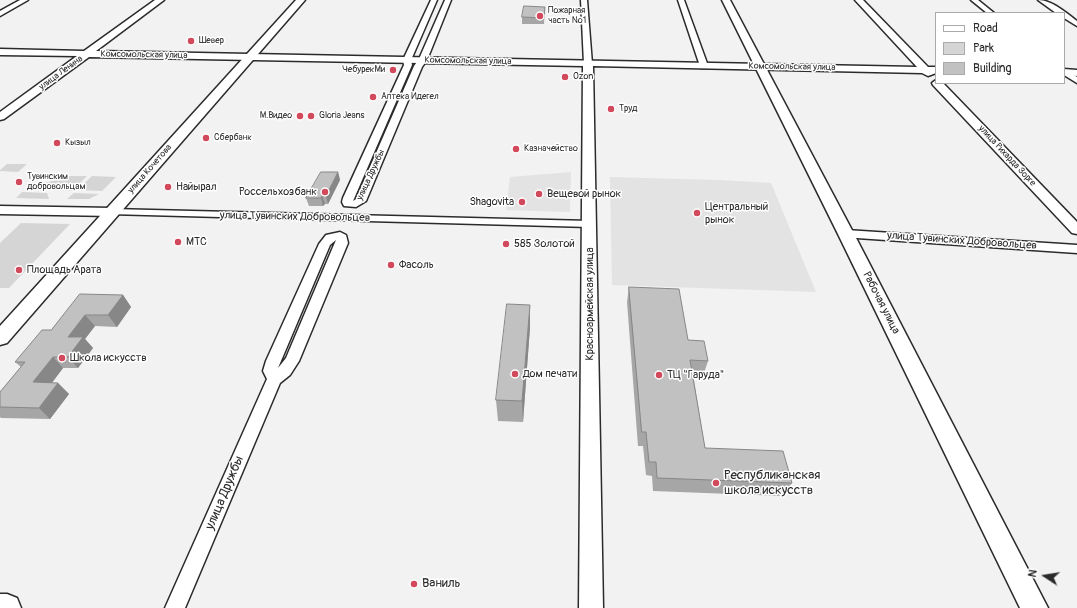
<!DOCTYPE html>
<meta charset="utf-8">
<style>
body{margin:0}
#map{position:relative;width:1077px;height:608px;overflow:hidden;background:#f2f2f2;font-family:Pangolin,sans-serif}
canvas{display:block}
.legend{position:absolute;left:935px;top:12px;width:130px;height:72px;box-sizing:border-box;background:#fff;border:1px solid #aaa;margin:0;padding:5px 7px;list-style:none;font-size:12px;color:#2b2b2b}
.legend li{display:flex;align-items:center;gap:8px;height:20px}
.legend b{width:20px;border:1px solid #aaa}
.north{position:absolute;left:1025px;top:556px;width:40px;height:40px;-webkit-text-stroke:3px #fff;paint-order:stroke;rotate:282deg;font-size:11px;font-weight:700;line-height:16px;text-align:center;color:#2b2b2b}
.north::after{content:'';display:block;margin:auto;width:14px;height:18px;background:#2b2b2b;clip-path:polygon(50% 0,100% 100%,50% 72%,0 100%)}
</style>
<div id="map">
<canvas width="1077" height="608"></canvas>
<ul class="legend">
<li><b style="height:5px;background:#fff"></b>Road</li>
<li><b style="height:11px;background:#d5d5d5"></b>Park</li>
<li><b style="height:11px;background:#c1c1c1"></b>Building</li>
</ul>
<div class="north">N</div>
</div>
<script>
const context = document.querySelector('canvas').getContext('2d');
context.lineJoin = 'round';
function paint(path, color) {
  context.fillStyle = color;
  context.fill(path, 'evenodd');
}
function strokePath(path, color, width, dash) {
  context.strokeStyle = color;
  context.lineWidth = width;
  context.lineCap = dash ? 'butt' : 'round';
  context.setLineDash(dash || []);
  context.stroke(path);
}
function label(font, color, halo, rows, align = 'center') {
  context.font = font + ' Pangolin,sans-serif';
  context.lineWidth = 3;
  context.setLineDash([]);
  context.textBaseline = 'middle';
  context.strokeStyle = halo;
  context.fillStyle = color;
  for (const [text, x, y, turn = 0] of rows) {
    context.save();
    context.translate(x, y);
    context.rotate((+turn || 0) * Math.PI / 180);
    context.textAlign = isNaN(turn) ? turn : align;
    if (halo) context.strokeText(text, 0, 0);
    context.fillText(text, 0, 0);
    context.restore();
  }
}
paint(new Path2D(`
 M571,172L570,212L506,210L510,177Z
 M610,177L719,180L771,183L816,292L612,285Z`), '#e3e3e3');
paint(new Path2D(`
 M7,164H27L18,172L0,171V170Z
 M69,176H87L72,191L49,190L45,183Z
 M92,176L116,177L102,191L77,190Z
 M22,192L47,193L49,199L16,198Z
 M74,193L99,194L89,199H67Z
 M21,223L70,224L9,288H0V243Z`), '#d5d5d5');
const pedestrian = new Path2D(`
 M112,209L590,221L594,224L590,227L109,214L108,212Z`);
const minor = new Path2D(`
 M20,0H28L0,16V11Z
 M431,0H437L411,60L412,65L353,201L356,199L414,66L419,59L445,0H451L427,60L422,67L366,201L356,207L344,206L342,202L343,198L404,65L403,60Z
 M581,0H587L592,64L588,66L584,64Z
 M678,0H684L708,66L707,68H701L700,66Z
 M971,0H978L994,13H987Z
 M1038,0C1052,0 1066,13 1077,21V26L1064,18V13H1056Z
 M1064,69L1077,77V83L1064,75Z
 M846,230L1077,245V253L842,237L840,234L842,231Z
 M340,232L346,235L348,243L299,361L290,375L280,383L185,608H165L267,379L263,371L266,361L319,244L326,235ZM336,240L286,358L278,368L330,245Z`);
const tertiary = new Path2D(`
 M155,0H164L96,51L917,67L855,0H863L928,67H936V73L928,76L922,73L593,66L603,608H579L583,66L89,57L4,119L0,120V112L77,56L0,55V49L84,51Z
 M1064,69L1077,70V76L1064,75Z
 M936,80V83H943L1077,222V234L1072,233L933,85L932,83Z
 M0,206L112,208L117,209L119,212L117,215L112,216L0,214Z`);
const secondary = new Path2D(`
 M296,0H305L7,343L0,345V326Z
 M722,0H730L854,234L1048,608H1020L838,234Z
 M0,594H7L17,598L21,608H0Z`);
strokePath(pedestrian, '#2b2b2b', 3);
strokePath(minor, '#2b2b2b', 3);
strokePath(tertiary, '#2b2b2b', 3);
strokePath(secondary, '#2b2b2b', 3);
paint(pedestrian, '#fff');
paint(minor, '#fff');
paint(tertiary, '#fff');
paint(secondary, '#fff');
paint(new Path2D(`
 M545,7L544,24H522V17Z
 M338,172L340,180L328,204H325L323,206H309L306,198Z
 M629,287L688,340L708,361L703,376L693,375L705,448L792,483L783,496L653,491L652,476L646,475L643,446H638L627,302Z
 M123,295L131,307L117,327L95,326L85,339L93,348L78,368H63L52,383H58L69,394L50,419L1,418L0,417V392L21,367L15,362L51,330Z
 M530,305V327L523,422L498,421L496,400Z`), '#a6a6a6');
paint(new Path2D(`
 M338,172L340,180L328,204L326,196Z
 M322,196L325,204L323,206L321,198Z
 M123,295L131,307L117,327L108,315Z
 M530,305V327L523,422L522,401Z
 M85,315L95,326L85,339L93,348L78,368L68,357V337Z
 M53,357L63,368L44,393L33,382Z
 M58,383L69,394L50,419L39,408Z`), '#878787');
const building = new Path2D(`
 M524,6L545,7L544,18L522,17Z
 M321,172H338L326,196H322L321,198H306Z
 M629,287L679,289L688,340L704,341L708,361L690,360L705,448L783,451L792,483L657,478L656,462H649L646,432H642Z
 M80,294L123,295L108,315H85L68,337H83L68,357H53L33,382L58,383L39,408L0,407V392L25,362H15L42,330H51Z
 M507,304L530,305L522,401L496,400Z`);
paint(building, '#c1c1c1');
strokePath(building, '#878787', 1);
for (const [x, y, r, color] of [
 [540,16,4,"#d1495b"],
 [191,41,4,"#d1495b"],
 [393,70,4,"#d1495b"],
 [565,77,4,"#d1495b"],
 [373,97,4,"#d1495b"],
 [611,109,4,"#d1495b"],
 [300,116,4,"#d1495b"],
 [311,116,4,"#d1495b"],
 [206,138,4,"#d1495b"],
 [57,143,4,"#d1495b"],
 [516,149,4,"#d1495b"],
 [19,182,4,"#d1495b"],
 [168,187,4,"#d1495b"],
 [325,192,4,"#d1495b"],
 [539,194,4,"#d1495b"],
 [522,202,4,"#d1495b"],
 [697,213,4,"#d1495b"],
 [178,242,4,"#d1495b"],
 [506,244,4,"#d1495b"],
 [391,265,4,"#d1495b"],
 [19,270,4,"#d1495b"],
 [62,358,4,"#d1495b"],
 [515,374,4,"#d1495b"],
 [659,375,4,"#d1495b"],
 [716,483,4,"#d1495b"],
 [414,584,4,"#d1495b"]
]) {
  const dot = new Path2D();
  dot.arc(x, y, r, 0, 2 * Math.PI);
  context.fillStyle = color;
  context.fill(dot);
  strokePath(dot, '#fff', 1.5);
}
label('9px', '#2b2b2b', '#fff', [
 ["Пожарная",548,11],
 ["часть №1",548,21],
 ["Шевер",199,41],
 ["ЧебурекМи",385,70,"right"],
 ["Ozon",573,77],
 ["Аптека Идегел",381,97],
 ["Труд",619,109],
 ["М.Видео",292,116,"right"],
 ["Gloria Jeans",319,116],
 ["Сбербанк",214,138],
 ["Кызыл",65,143],
 ["Казначейство",524,149],
 ["Тувинским",27,177],
 ["добровольцам",27,187]
], 'left');
label('9px', '#2b2b2b', '#fff', [
 ["Комсомольская улица",144,55,1],
 ["Комсомольская улица",468,61,1],
 ["Комсомольская улица",792,67,1],
 ["улица Ленина",61,73,-36],
 ["улица Рихарда Зорге",1007,156,47],
 ["улица Кочетова",150,169,-49],
 ["улица Дружбы",371,175,-65]
]);
label('11px', '#2b2b2b', '#fff', [
 ["Найырал",176,187],
 ["Россельхозбанк",317,192,"right"],
 ["Вещевой рынок",547,194],
 ["Shagovita",514,202,"right"],
 ["Центральный",705,207],
 ["рынок",705,220],
 ["МТС",186,242],
 ["585 Золотой",514,244],
 ["Фасоль",399,265],
 ["Площадь Арата",27,270],
 ["Школа искусств",70,358],
 ["Дом печати",523,374],
 ["ТЦ \"Гаруда\"",667,375]
], 'left');
label('11px', '#2b2b2b', '#fff', [
 ["улица Тувинских Добровольцев",295,217,1],
 ["улица Тувинских Добровольцев",962,241,4],
 ["Рабочая улица",881,303,63],
 ["Красноармейская улица",590,304,-90]
]);
label('13px', '#2b2b2b', '#fff', [
 ["Республиканская",724,476],
 ["школа искусств",724,491],
 ["Ваниль",422,584]
], 'left');
label('13px', '#2b2b2b', '#fff', [
 ["улица Дружбы",225,493,-67]
]);
</script>
